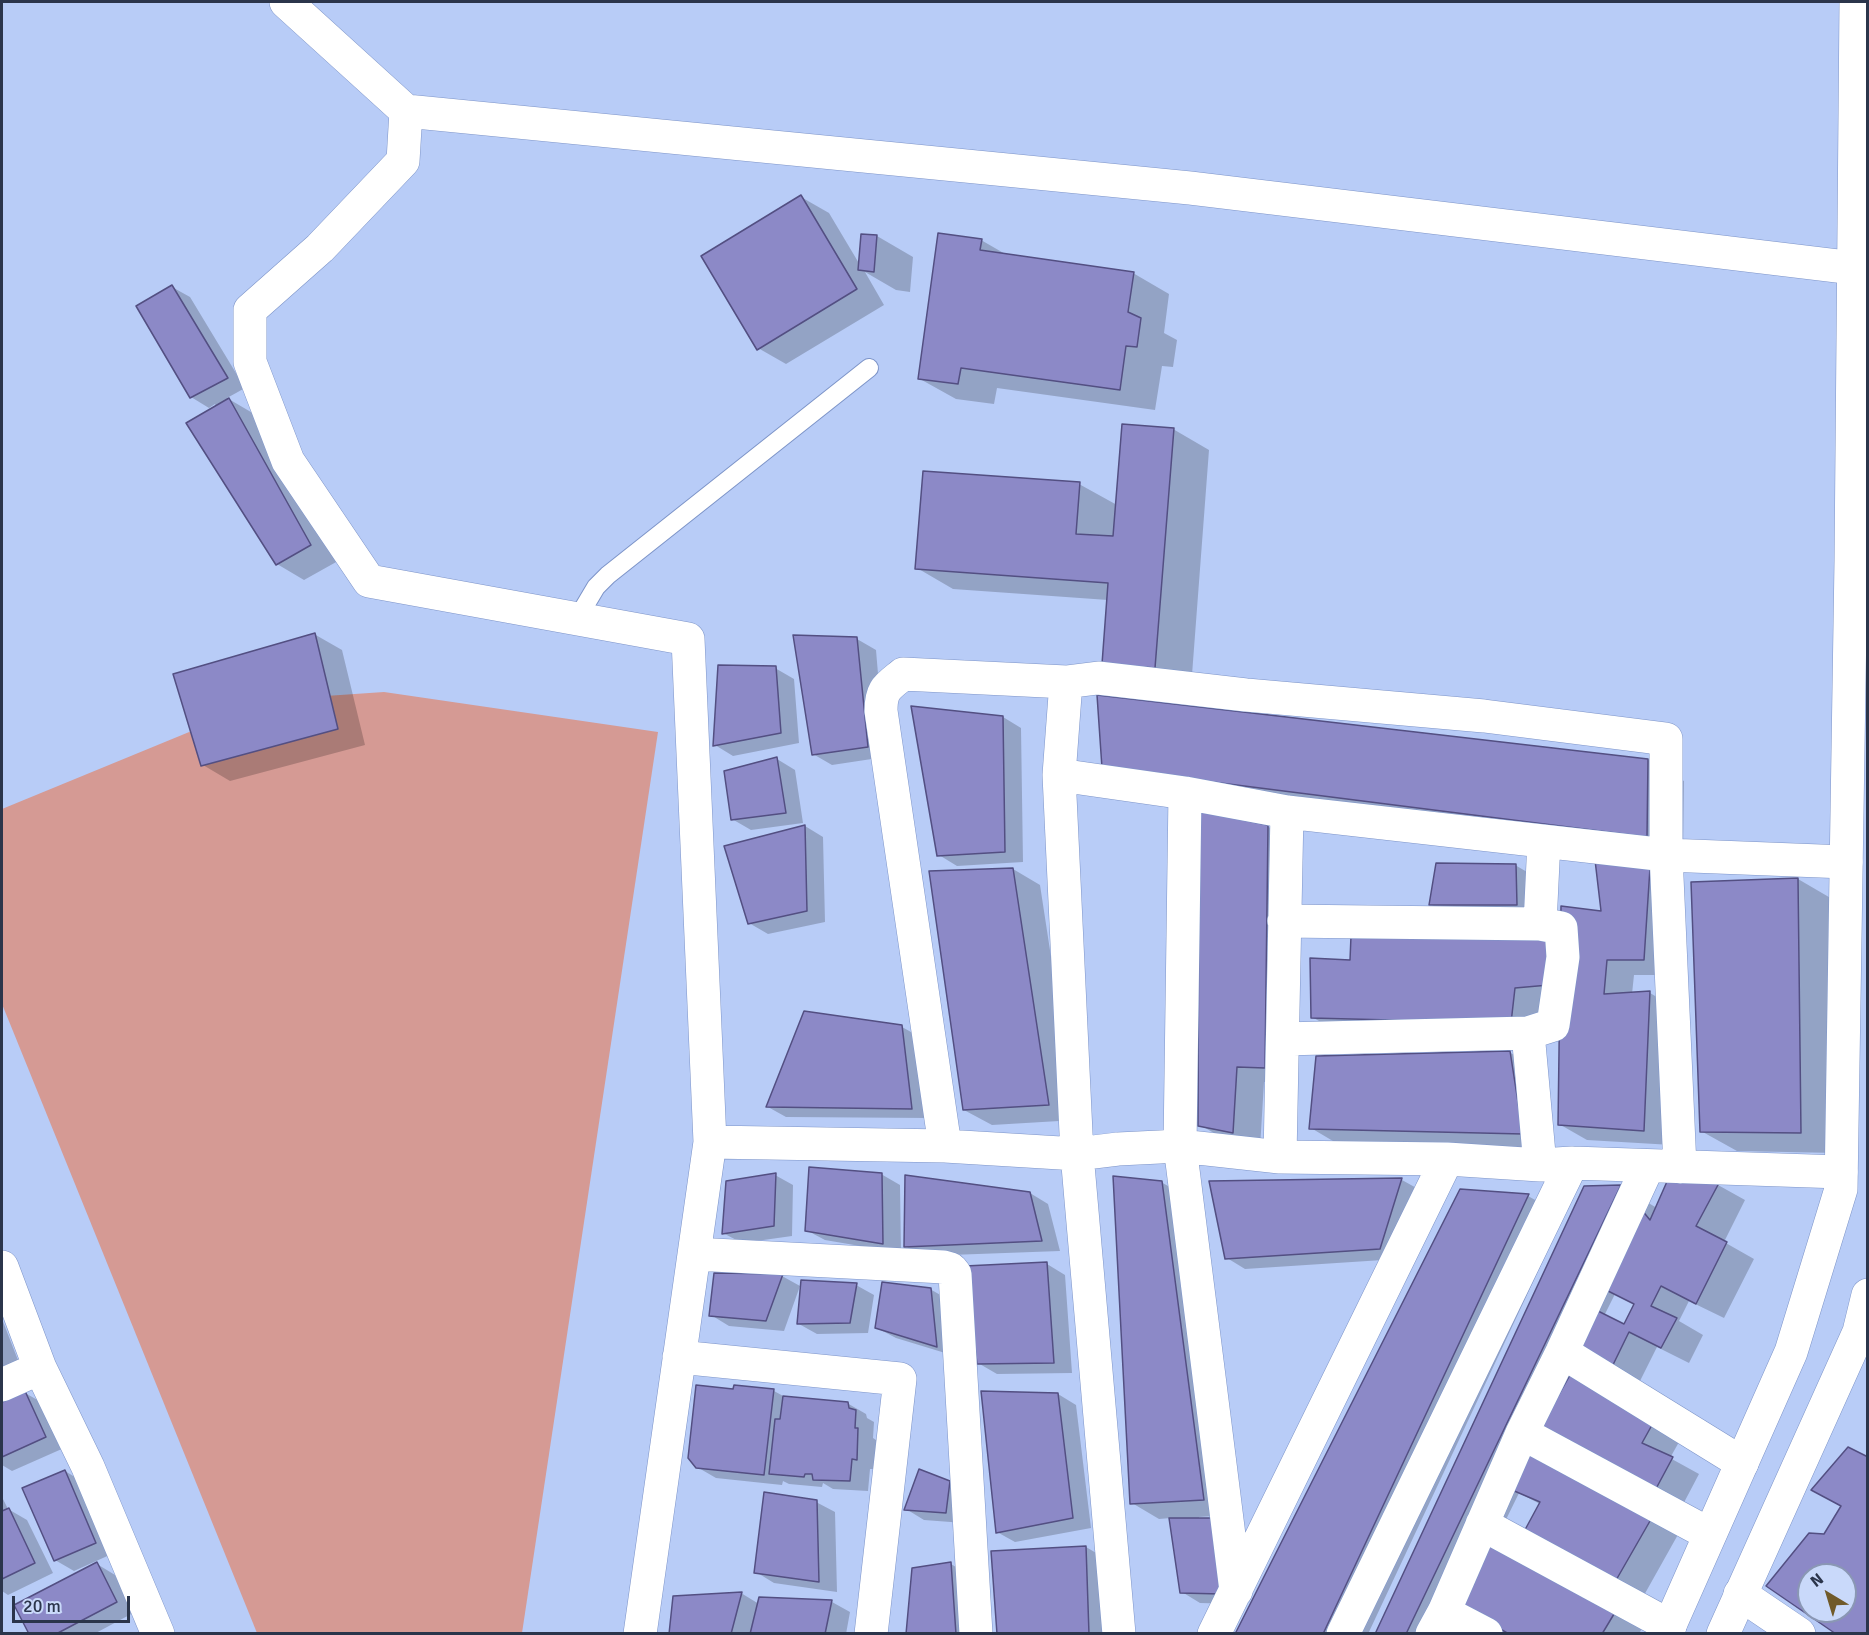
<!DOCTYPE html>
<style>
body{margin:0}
#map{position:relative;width:1869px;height:1635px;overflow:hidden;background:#b8ccf7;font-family:Signika,sans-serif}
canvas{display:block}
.frame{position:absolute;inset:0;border:3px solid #2b354b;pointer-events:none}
.north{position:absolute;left:1797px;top:1563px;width:60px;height:60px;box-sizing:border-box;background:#c9d9fa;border:2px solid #8a97b4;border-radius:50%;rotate:322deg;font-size:16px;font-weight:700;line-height:24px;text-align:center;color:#2b354b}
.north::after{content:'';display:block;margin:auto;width:21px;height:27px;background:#705a2a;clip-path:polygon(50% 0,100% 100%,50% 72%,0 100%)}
.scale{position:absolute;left:12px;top:1596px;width:118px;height:27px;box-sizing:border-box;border:3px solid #2b354b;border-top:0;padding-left:8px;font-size:18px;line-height:21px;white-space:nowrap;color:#2b354b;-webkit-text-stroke:4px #c9d9fa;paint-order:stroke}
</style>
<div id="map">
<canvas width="1869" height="1635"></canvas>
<div class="frame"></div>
<div class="north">N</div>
<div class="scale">20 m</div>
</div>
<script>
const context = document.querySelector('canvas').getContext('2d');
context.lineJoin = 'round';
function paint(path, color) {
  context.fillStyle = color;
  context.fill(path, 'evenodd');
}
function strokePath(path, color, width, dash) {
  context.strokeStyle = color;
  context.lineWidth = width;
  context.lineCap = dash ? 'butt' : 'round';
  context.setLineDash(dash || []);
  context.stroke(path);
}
paint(new Path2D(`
 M384,692L658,732L522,1633H257L2,1004V809L267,700Z`), '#d59a94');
paint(new Path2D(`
 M801,197L829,213L860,265L863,236H877L913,257L910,292L896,290L865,272L884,305L786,364L758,348Z
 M981,240L1007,255L1133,273L1169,294L1164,333L1177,340L1173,367L1162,366L1155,410L997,388L994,404L956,399L920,379Z
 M172,287L190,297L245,388L227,398L256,415L338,561L304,580L277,564L215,404L209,408L191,397Z
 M1173,429L1209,450L1191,688L1139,684L1108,600L953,589L917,568L1079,484L1117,505Z
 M314,634L342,650L365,745L230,781L203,765Z
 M857,639L876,650L885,757L832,765L813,754Z
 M775,668L794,679L799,743L733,756L715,745Z
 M1003,717L1021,728L1023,862L957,866L939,855Z
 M777,759L795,770L803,823L751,830L732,819Z
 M1648,760L1684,781L1683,857L1139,788Z
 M805,826L823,837L825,922L768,934L749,923L726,847Z
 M1267,826L1295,842L1292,1083L1264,1082L1260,1148L1228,1141L1200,1125Z
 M1515,865L1534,876L1535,914H1448L1430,904Z
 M1013,869L1040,885L1076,1120L992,1125L964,1110Z
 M1649,870L1677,886L1671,975H1634L1632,994L1650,993L1677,1009L1672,1145L1587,1140L1559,1124L1561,1002L1538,1038L1340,1033L1312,1017L1352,961L1603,913Z
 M1798,879L1834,900L1837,1153L1737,1151L1701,1131Z
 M902,1027L920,1037L929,1118L786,1117L768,1107Z
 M1509,1052L1537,1068L1550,1149L1338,1144L1311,1128Z
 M881,1174L900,1185L901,1253L825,1240L806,1230Z
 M775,1175L793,1185L792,1236L742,1243L723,1233Z
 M1670,1178L1718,1185L1745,1200L1724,1242L1754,1259L1724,1318L1689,1301L1679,1321L1703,1335L1689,1363L1657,1347L1637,1387L1679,1442L1670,1458L1699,1474L1679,1512L1680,1531L1643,1597L1550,1554L1540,1504L1519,1493L1495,1542L1643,1626L1639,1634H1511L1485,1620L1459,1634H1376L1584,1187H1621L1657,1208ZM1615,1294L1635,1305L1625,1326L1604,1316Z
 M1402,1180L1420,1190L1398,1259L1245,1269L1227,1258L1211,1182Z
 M1161,1182L1189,1198L1231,1515L1199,1517V1519L1239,1604L1200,1603L1182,1592L1171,1518L1159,1519L1132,1503Z
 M1461,1191L1528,1196L1564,1216L1368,1634H1237Z
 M1030,1193L1048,1204L1060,1251L923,1256L905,1246Z
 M1047,1264L1065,1275L1072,1373L997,1374L978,1363Z
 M782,1276L800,1286L784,1331L729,1326L711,1315Z
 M856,1285L874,1295L868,1333L817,1334L799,1324Z
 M930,1289L949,1300L955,1356L896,1338L877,1328Z
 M2,1319L23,1373L2,1381Z
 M735,1391H774L785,1397L847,1403L866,1414L867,1418L874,1422L873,1438L876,1440L875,1469H870L868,1491L833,1489L823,1483L822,1487L789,1484L783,1481L782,1485L716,1478L697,1467Z
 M25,1393L43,1403L64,1448L12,1471L2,1465V1403Z
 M1058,1394L1076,1405L1091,1528L1015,1542L997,1532Z
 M65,1471L83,1482L114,1553L74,1571L55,1560Z
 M950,1482L968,1493L964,1523L924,1520L906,1509Z
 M2,1497L8,1509L27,1520L53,1573L8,1595L2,1591Z
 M816,1502L835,1512L837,1592L774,1583L756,1572Z
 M1086,1547L1113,1563L1116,1634H999Z
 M97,1564L115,1575L135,1612L94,1634H31Z
 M951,1564L969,1575L973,1634H907Z
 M741,1593L759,1604L761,1599L832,1602L850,1612L846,1634H671Z`), '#0003');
const building = new Path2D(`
 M801,195L857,289L757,350L701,256Z
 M938,233L982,239L980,250L1134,272L1128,312L1141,318L1137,347L1126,346L1120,390L961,368L958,384L918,379Z
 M861,234L877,235L874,272L858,270Z
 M172,285L228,378L190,398L136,306Z
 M229,398L311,545L276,565L186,423Z
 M1122,424L1174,428L1155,668L1102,664L1108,583L915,569L923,471L1080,482L1076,534L1113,536Z
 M315,633L338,729L201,766L173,674Z
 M793,635L857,637L868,747L812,755Z
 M718,665L776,666L781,733L713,746Z
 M1097,695L1648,759L1647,837L1102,768Z
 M911,706L1003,716L1005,852L937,856Z
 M777,757L786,813L731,820L724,771Z
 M1199,811L1268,825L1265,1068L1237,1067L1233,1133L1198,1126Z
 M805,825L807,911L748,924L724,846Z
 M1595,860L1650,868L1644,960H1607L1604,994L1650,991L1644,1131L1558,1125L1561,906L1601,911Z
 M1436,863L1516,864L1517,905H1429Z
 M1013,868L1049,1105L963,1110L929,871Z
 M1798,878L1801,1133L1700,1132L1691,882Z
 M1351,936L1549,939V985L1515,988L1511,1023L1311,1018L1310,958L1350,960Z
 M804,1011L902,1025L912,1109L766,1107Z
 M1510,1051L1523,1134L1309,1129L1316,1056Z
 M809,1167L882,1173L883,1244L805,1231Z
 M776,1173L774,1226L722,1234L726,1181Z
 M905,1175L1030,1192L1042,1241L904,1247Z
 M1113,1176L1162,1181L1204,1500L1130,1504Z
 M1669,1177L1719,1183L1696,1226L1727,1242L1696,1304L1661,1286L1651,1306L1677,1318L1661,1348L1629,1332L1609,1373L1566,1351L1588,1306L1624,1324L1634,1304L1602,1288L1641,1209L1650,1220Z
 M1402,1178L1380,1249L1225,1259L1209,1181Z
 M1621,1185L1406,1634H1375L1584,1186Z
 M1460,1189L1529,1194L1323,1634H1235Z
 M1047,1262L1054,1363L977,1364L965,1266Z
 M714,1273L783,1274L766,1321L709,1316Z
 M801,1280L857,1283L850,1323L797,1324Z
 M882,1282L931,1288L937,1347L875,1328Z
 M1570,1375L1652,1425L1642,1443L1673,1457L1651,1498L1537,1433Z
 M696,1385L733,1389L734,1385L774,1389L764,1475L696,1468L688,1458Z
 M25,1391L46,1437L2,1457V1402Z
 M981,1391L1058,1393L1073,1518L996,1533Z
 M783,1396L848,1402L849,1408L856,1410L855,1428H858L857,1460L852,1459L850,1481L813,1480L812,1474H805L804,1477L769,1474L775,1419H780Z
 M1524,1442L1654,1514L1615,1582L1520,1539L1540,1502L1505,1487Z
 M1848,1447L1868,1457V1634H1836L1766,1586L1809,1533L1824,1534L1841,1506L1811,1490ZM1809,1575H1845V1611H1809Z
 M919,1469L950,1481L946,1513L904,1510Z
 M65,1470L96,1543L54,1561L22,1488Z
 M764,1492L817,1500L819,1582L754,1573Z
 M9,1508L35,1563L2,1579V1511Z
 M1169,1518H1214L1221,1594L1180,1593Z
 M1485,1535L1617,1609L1602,1634H1509L1456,1604Z
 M1086,1546L1089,1634H997L991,1551Z
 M97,1562L117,1602L56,1634H29L14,1605Z
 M951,1562L956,1634H906L912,1568Z
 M742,1592L731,1634H669L673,1596Z
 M759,1597L832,1600L825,1634H750Z`);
paint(building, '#8c89c7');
strokePath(building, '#534f82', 1.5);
const service = new Path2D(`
 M577,619L596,587L608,575L869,368`);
const minor = new Path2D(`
 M286,2L406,111L1190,188L1854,268
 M406,111L403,161L320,248L250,310V362L288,461L369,581L688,639L710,1142L640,1634
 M1066,682L1059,775L1077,1154L1119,1634
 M1059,775L1185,793L1287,812L1666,855L1846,862
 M1185,793L1180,1146L1236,1591
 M1284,921L1540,924
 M1283,1039L1528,1033
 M710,1142L945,1146L1077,1154L1118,1149L1180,1146L1280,1157L1447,1159L1540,1165L1572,1163L1841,1172
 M945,1146L881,711C881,689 887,687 903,674L1066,682L1098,678L1246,695L1484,716L1666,739V855L1680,1167
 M1280,1157L1287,812
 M1540,1165L1528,1033L1553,1025L1563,957L1561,928L1540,924L1544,841
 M694,1254L944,1267L951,1269L955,1274L976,1634
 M2,1267L40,1368L88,1467L158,1634
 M1562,1352L1742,1463
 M679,1357L900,1379L871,1634
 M2,1385L40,1368
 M1522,1433L1709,1534
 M1482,1524L1670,1626
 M1740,1594L1799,1634
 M1444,1612L1486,1634
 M1214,1634L1447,1159
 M1343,1634L1572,1163
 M1432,1634L1444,1612L1522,1433L1562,1352L1648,1166`);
const tertiary = new Path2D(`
 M1666,1634L1791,1352L1841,1189L1851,561L1856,2
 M1723,1634L1859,1332L1868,1295`);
strokePath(service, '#7d94c8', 20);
strokePath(minor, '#7d94c8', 34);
strokePath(tertiary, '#7d94c8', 34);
strokePath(service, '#fff', 18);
strokePath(minor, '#fff', 33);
strokePath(tertiary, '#fff', 33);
</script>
